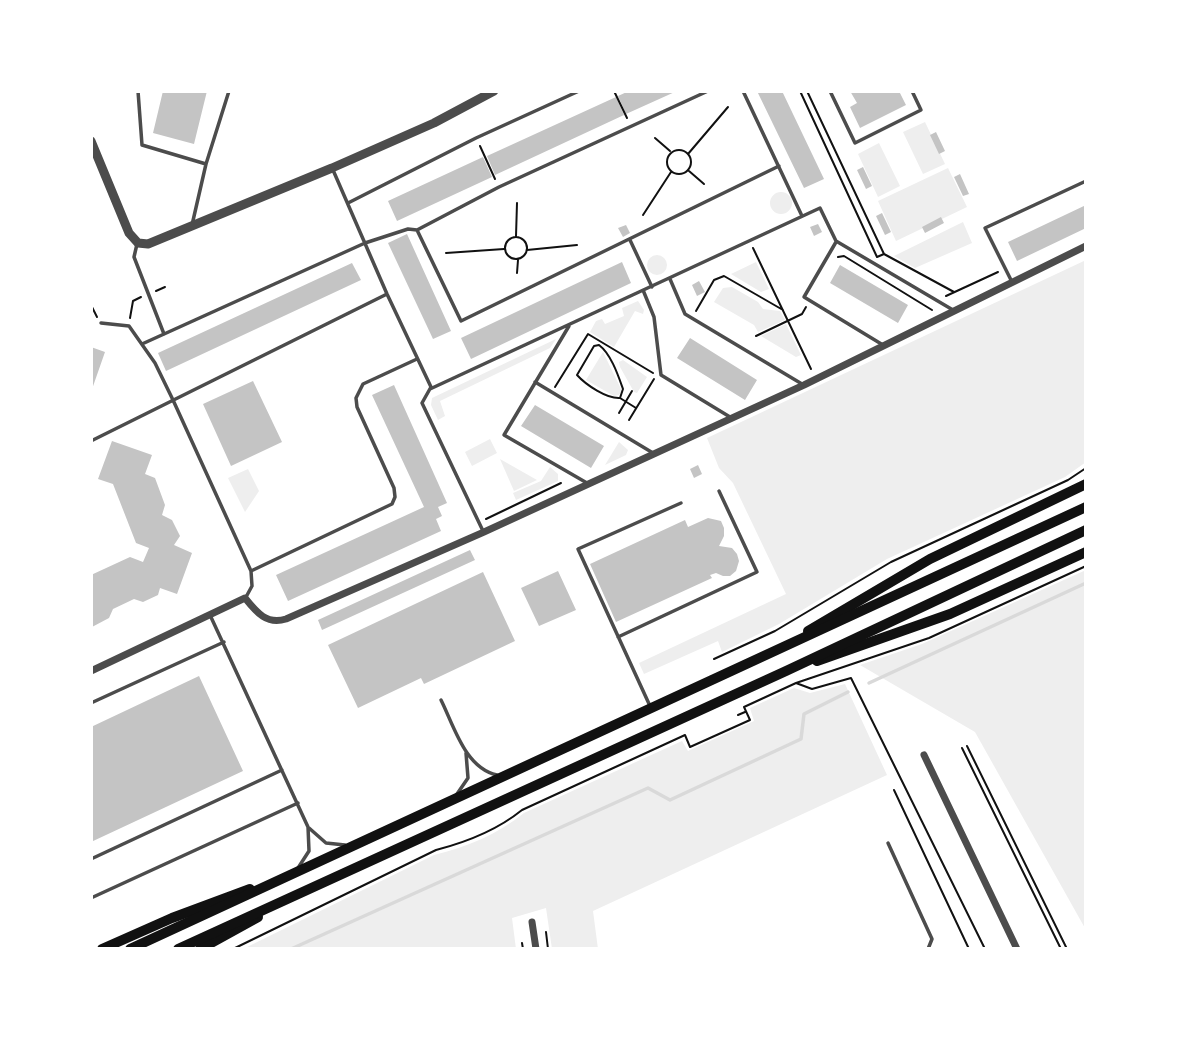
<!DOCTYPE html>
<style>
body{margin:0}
#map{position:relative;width:1177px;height:1040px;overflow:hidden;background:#fff;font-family:Barlow,sans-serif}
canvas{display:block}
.frame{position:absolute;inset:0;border:93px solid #fff;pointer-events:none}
</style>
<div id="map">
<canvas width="1177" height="1040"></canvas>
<div class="frame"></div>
</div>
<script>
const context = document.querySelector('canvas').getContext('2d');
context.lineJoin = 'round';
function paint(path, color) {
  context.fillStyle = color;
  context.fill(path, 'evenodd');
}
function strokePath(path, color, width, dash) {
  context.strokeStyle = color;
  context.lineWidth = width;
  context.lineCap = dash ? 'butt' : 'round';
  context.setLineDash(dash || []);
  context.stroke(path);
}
paint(new Path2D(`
 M925,122L945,164L923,174L903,132Z
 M879,143L900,186L878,197L858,154Z
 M948,168L967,207L896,241L878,201Z
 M770 203a11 11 0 1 1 22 0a11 11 0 1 1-22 0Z
 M963,222L972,243L915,268L894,256Z
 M647 265a10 10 0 1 1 20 0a10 10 0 1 1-20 0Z
 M1086,260V462L1065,477L887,559L779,624L722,652L718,641L644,674L639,663L786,594L733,483L719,468L707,438Z
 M756,262L769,289L761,292L731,274Z
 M732,287L758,302L763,309L780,311L785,320L758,332L754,325L714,302L723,288Z
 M638,301L644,310L643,314L635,311L614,347L590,332L596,321L602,319L605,324L624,316L622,308Z
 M786,324L801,355L796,357L761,336Z
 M556,339L550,348L440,401L445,416L438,420L431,405L432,398Z
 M603,352L622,391L619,395L614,396L586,380Z
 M623,360L647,377L637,393L634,392L620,367L619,362Z
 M490,439L497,453L472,466L465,452Z
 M619,442L628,450L626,455L605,465Z
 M500,459L537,480L514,491Z
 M550,467L558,474V481L516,500L513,493L541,481Z
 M248,469L259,491L245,512L228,478Z
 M1086,570V930L975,732L860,665L922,644Z
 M845,684L887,775L593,911L598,949H552L546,908L512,918L516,949H243L434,855C467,847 498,834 524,813L682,741L688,751L754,721L750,708L794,688L810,693Z`), '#eee');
strokePath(new Path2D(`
 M869,683L1086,583
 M291,949L648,788L670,800L801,739L804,714L848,692`), '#d9d9d9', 3.5);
paint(new Path2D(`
 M163,91H207L194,144L153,133Z
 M629,91H677L626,114L618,96Z
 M757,91H782L824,179L804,188Z
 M850,91H899L906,105L860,128L850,107L857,103Z
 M616,97L624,115L495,175L487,156Z
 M936,132L945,151L939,154L930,135Z
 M483,157L492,177L397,221L388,201Z
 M863,167L872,186L866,189L857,170Z
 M960,174L969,194L963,196L954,177Z
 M1086,205V228L1017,261L1008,242Z
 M882,213L891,232L885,235L876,216Z
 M941,217L944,223L925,233L922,227Z
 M818,224L822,232L814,236L810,227Z
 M626,225L630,233L623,237L618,228Z
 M407,234L451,331L433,339L388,243Z
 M622,262L631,283L471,359L461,338Z
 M352,263L361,280L166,371L158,353Z
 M840,265L908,305L898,323L830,283Z
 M699,281L705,292L697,296L692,285Z
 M690,338L757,380L745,400L677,358Z
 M91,347L105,352L91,392Z
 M253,381L282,442L231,466L203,404Z
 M394,385L447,503L438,507L442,516L436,519L441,531L288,601L276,575L424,507L372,395Z
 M535,405L604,446L591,468L521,426Z
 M112,441L152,455L145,474L155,478L165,505L162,515L172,520L180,536L174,545L192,553L177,594L160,588L158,595L143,602L134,599L113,609L109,618L92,627L91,575L130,557L143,562L149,548L136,543L113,484L98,479Z
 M698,465L702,474L694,478L690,469Z
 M708,518L721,521L724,528V536L719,546L732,548L737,554L739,561L736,571L730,576H723L716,573L710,575L712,578L616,622L590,564L685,520L688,527Z
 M470,550L475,560L322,630L318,620Z
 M558,571L576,610L539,626L521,588Z
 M483,572L515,641L424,684L421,678L358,708L328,645Z
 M199,676L243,771L91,842V727Z`), '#c4c4c4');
strokePath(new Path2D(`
 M614,91L627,118
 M800,91L877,257L884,254
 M807,91L884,254L954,292
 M655,138L670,151
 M480,146L495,179
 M667 162a12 12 0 1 1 24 0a12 12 0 1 1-24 0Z
 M688,154L728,107
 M689,171L704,184
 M643,215L671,172
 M516,236L517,203
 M505 248a11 11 0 1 1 22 0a11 11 0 1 1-22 0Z
 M753,248L811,369
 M527,250L577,245
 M446,253L504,249
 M838,257L844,256L932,310
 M517,273L518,260
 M156,291L165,287
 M946,296L998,272
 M91,305L97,317
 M696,311L714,280L724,276L783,310
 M130,318L133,301L141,297
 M756,336L802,314L806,307
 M555,387L588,334L653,373
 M620,398L623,389C618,375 611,354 599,345L594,346L577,375C586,385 607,399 620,398L636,408
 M619,413L632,391
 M629,420L654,379
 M486,519L561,483
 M714,659L775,631L891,562L1068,480L1086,468
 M796,683L812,689L851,678L985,949
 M738,715L745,712
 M967,746L1067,949
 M962,748L1061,949
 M894,790L969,949
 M546,932L548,949
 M522,943L523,949
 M233,949L436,850C467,842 496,831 522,810L685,735L690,747L750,720L744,707L796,683L929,638L1086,566`), '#111', 2);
strokePath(new Path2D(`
 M138,91L142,145L206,164
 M708,91L499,187L417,230L461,321L779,166
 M743,91L802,216
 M830,91L855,143L921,110L912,91
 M333,170L387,294L431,387L422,403L483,531
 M348,203L476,138L579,91
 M192,225L206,164L229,91
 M630,240L652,287
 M836,242L804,297L883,345
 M137,244L134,257L164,334
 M670,279L685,314L802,384
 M1012,282L985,228L1086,181
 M643,290L654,317L661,375L730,417
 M101,323L129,326L155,363L173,400L251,571L252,586L246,597
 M569,326L504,435L587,483
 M142,344L365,243L408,229L417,230
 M535,382L653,453
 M430,389L820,208L836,241L953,310
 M91,441L387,294
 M251,571L392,504L395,497L394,488L357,407L356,398L363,384L417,359
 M210,615L308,827L309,851L298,868
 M618,637L757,572L719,491
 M441,700C454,726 465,768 497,775
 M91,703L224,642
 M650,706L578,549L681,503
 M457,794L468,778L466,753
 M309,828L326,843L345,845
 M888,843L932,939L928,949
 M91,859L282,770
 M91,898L298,803`), '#4c4c4c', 3.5);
strokePath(new Path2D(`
 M91,671L245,598C257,613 267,625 286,619L484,532L804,385L1086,246
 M924,755L1017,949
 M532,922L536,949`), '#4c4c4c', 7);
strokePath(new Path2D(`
 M91,141L129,233L138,243L148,244L332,168L434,123L494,91`), '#4c4c4c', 9);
strokePath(new Path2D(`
 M808,631L930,559L1086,484
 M817,661L950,614L1086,552
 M102,949L172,918L250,889
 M200,949L258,917`), '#111', 10);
strokePath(new Path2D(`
 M130,949L1086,507
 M178,949L786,671L1086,530`), '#111', 10);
</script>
